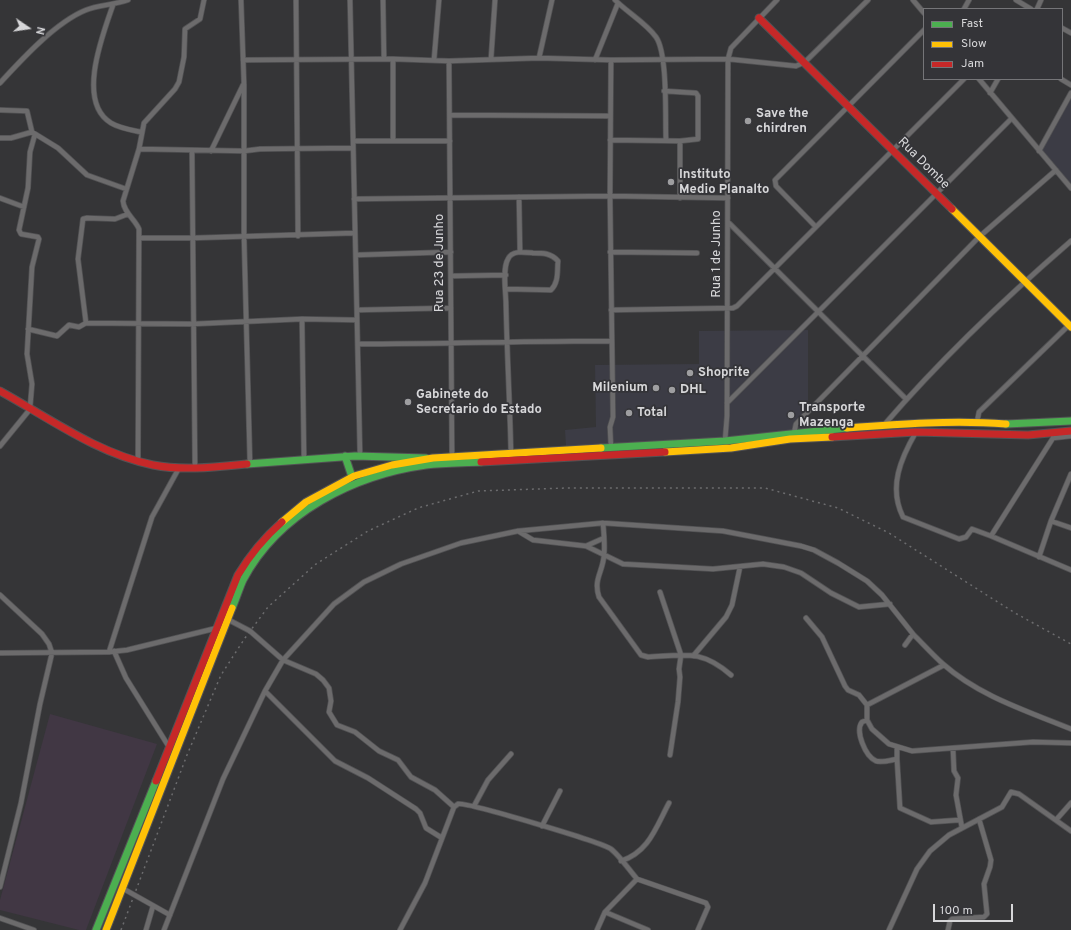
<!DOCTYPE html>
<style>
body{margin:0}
#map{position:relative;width:1071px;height:930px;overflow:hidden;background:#353537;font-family:Overpass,sans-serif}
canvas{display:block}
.legend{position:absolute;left:923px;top:8px;width:140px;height:72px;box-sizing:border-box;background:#343438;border:1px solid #757578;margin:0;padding:5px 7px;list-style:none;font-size:12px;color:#d7d7d9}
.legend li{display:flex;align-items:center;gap:8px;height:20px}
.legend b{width:20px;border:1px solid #757578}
.north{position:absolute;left:8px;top:8px;width:40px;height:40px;-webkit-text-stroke:3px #343438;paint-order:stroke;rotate:103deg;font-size:11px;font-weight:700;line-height:16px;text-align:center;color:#d7d7d9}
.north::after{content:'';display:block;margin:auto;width:14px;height:18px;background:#d7d7d9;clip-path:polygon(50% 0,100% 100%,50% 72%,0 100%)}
.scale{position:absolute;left:933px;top:904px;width:80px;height:18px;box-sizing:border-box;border:2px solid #d7d7d9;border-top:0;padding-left:5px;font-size:12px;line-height:14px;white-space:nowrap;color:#d7d7d9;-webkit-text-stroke:3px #343438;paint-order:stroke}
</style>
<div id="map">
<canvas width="1071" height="930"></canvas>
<ul class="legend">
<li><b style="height:5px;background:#4caf50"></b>Fast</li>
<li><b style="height:5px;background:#ffc107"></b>Slow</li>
<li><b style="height:5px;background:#c62828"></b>Jam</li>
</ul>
<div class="north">N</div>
<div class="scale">100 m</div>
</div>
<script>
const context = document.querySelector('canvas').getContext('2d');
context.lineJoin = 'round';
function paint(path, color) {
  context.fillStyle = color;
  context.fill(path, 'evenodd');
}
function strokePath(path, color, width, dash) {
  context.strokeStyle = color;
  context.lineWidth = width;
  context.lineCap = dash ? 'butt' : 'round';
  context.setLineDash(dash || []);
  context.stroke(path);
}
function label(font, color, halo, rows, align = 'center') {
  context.font = font + ' Overpass,sans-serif';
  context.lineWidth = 3.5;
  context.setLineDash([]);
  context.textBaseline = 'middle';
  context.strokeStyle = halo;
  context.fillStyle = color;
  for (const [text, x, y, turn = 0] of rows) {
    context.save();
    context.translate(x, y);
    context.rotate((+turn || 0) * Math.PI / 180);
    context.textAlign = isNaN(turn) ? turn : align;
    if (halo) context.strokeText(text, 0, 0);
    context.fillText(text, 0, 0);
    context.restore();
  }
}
paint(new Path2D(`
 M1071,92V186L1040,150Z
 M808,330V430L805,434L566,446L565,430L596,427L595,365L699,364V331Z`), '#3c3c45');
paint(new Path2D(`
 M50,714L157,744L86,930H79L0,910V900Z`), '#413744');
const street = new Path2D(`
 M241,0L244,84V236L250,464
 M296,0L298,236
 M350,0L360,454
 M383,0L384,59
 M615,0C628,13 646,23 656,37C668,54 665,118 666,141
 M913,0L924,13
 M1016,0L1031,9
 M113,5C103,34 76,102 111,123C119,128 131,130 141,132
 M964,9L969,0
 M1037,9L1041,0
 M1062,28L1071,33
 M539,58L552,0
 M393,59V141
 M491,59L495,0
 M243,60L393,59L449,61L539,58L611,60L728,59L796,66L805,62L868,0
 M434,60L439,0
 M595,60L618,3
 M449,61L452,457
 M979,79L1071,188
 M1061,79L1071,85
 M0,83C22,59 56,22 86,10C98,5 114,5 128,0
 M990,93L998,79
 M0,110L27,111L32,132L58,148L87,175L126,189
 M450,115L610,116
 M0,138H11L32,132
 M610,140L680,141L698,139V96L696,93L664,91
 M353,141H450
 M139,149L244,151L260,149L353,148
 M192,151L195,468
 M211,151L243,85
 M1039,151L1071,93
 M519,197L520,252
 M0,198L24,207
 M680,198V141
 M354,199L610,196L728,198
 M728,222L906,399
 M815,226L776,186L775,180L924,30
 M139,238H192L354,233
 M610,252L697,253
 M356,255L451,252
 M451,276L506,275
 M506,289L551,290C559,282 557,271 558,261C551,253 543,253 533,253C524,252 512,250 508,259C502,269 506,293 506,305C507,355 510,405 511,455
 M357,310L451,308
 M611,310L733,308L737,306L964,79
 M302,319L304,459
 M86,323L78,259L83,219L87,218L115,219L128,214
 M28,329L57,336L69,325L79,327L86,323L192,324L302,319L357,320
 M358,344C442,344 526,341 611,341
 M727,403L1012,118
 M30,408L32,384L27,354L32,267L39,239L38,237L21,234L19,230L28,188L30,152L35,134
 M977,422L979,412L1070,324
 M884,425C941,359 1005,298 1071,241
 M916,432C901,458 888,487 903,517L959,539L966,537L972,529L991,536
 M794,433L796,424L979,237L1056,170
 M1053,437V438L1071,436
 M1053,438L991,536L1071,570
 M725,441L727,416L728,59L731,48L777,0
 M0,446L31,408
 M611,448L610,427L613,417L610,196L611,60
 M138,460L139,229C135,219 124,213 123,201L139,149L144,123L175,89L179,82L184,57L185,29L200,19L204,0
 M1051,521L1071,528
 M603,523C604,534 605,545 604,555C603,572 593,579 599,597L641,655L648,657C685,655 701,649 731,675
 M518,531L533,540L586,546L623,564L713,569L763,564L784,567L801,573L831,593L859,607L890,604
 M586,546L604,538
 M1039,557L1051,521L1071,474
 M660,592L681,655L679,669L680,677L678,702L670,755
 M0,595L42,634L49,644L52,653L40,704L21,803L0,887
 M806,618L822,637L845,686L848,690L859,695L867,705V720L872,729L889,744L912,751L1033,742L1071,743
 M227,619L250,631L283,660L316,674L323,680L329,688L331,701L329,712L337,725L355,732L379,751L398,760L411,777L435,790L454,807
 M905,645L913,634C923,644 933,655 943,664C979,696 1027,711 1071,729
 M114,651L126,678L169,747
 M109,652L152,517L179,468
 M0,653L109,652L127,650L217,628
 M694,655L726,617L732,605L740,567
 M265,691L335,761L368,778L416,809L420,813L426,828L442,838
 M867,705L944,665
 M867,720L862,722C855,731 865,756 876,761C882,763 891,760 897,759V747
 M953,749L954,771L958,778L956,795L962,828
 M897,759L900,808L931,822L959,820
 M474,806L488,780L511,754
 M1056,820L1071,803
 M542,826L560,791
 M621,861C649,852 656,827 669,803
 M122,888L170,915
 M605,912L648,930
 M0,918L34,930
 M146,930L153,906
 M164,930L223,779L265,691L283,660L334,604L364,582L401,564L461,543L518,531L603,523L723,531L801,546L814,550L838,563L867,581L882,595L913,634
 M400,930L425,883L454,807L458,804C467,802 601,842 611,849C619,855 630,871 637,879
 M597,930L605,912L637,879L706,903L708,907L698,930
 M889,930L917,869L930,851L949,835L1002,807L1011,792L1019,794L1071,831
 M948,930L950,921L952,919L984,917L987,914L984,884L990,867L991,860L979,819`);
const fast = new Path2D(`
 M1006,424L1071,421
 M601,448L725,441L847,428
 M345,456L352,477
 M247,464L355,456L426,458
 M232,608C236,599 239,589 243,580C279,512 354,475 426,465C444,463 463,463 481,462
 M96,930L156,781`);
const slow = new Path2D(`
 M952,209L1071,327
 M847,428C899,424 953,420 1006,424
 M665,452L731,448L790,439L832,437
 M282,522L306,502L354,476L392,465L433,458L601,448
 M106,930L232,608`);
const jam = new Path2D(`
 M759,18L952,209
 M0,391C49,418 98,454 153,465C184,471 216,467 247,464
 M832,437L916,432L1028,435L1071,431
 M481,462L665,452
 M156,781L238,575C250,555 265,537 282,522`);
strokePath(street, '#525254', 6);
strokePath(fast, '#525254', 9);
strokePath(slow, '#525254', 9);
strokePath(jam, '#525254', 9);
strokePath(street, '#6c6b6c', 4.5);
strokePath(fast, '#4caf50', 7);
strokePath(slow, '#ffc107', 7);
strokePath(jam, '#c62828', 7);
strokePath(new Path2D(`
 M121,930L187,755L221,675L245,638L268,607L316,564L368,531L418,508L478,491L567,488H765L838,508L889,533L1015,613L1071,644`), '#6c6c6e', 1.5, [2, 4]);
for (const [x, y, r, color] of [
 [748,121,4,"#9e9ea0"],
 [671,182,4,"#9e9ea0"],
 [690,373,4,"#9e9ea0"],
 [656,388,4,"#9e9ea0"],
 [672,390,4,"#9e9ea0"],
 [408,402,4,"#9e9ea0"],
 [629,413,4,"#9e9ea0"],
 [791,415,4,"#9e9ea0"]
]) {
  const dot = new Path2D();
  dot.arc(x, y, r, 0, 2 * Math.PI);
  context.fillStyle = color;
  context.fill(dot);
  strokePath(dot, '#343438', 1.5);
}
label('bold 13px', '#d7d7d9', '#343438', [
 ["Save the",756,114],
 ["chirdren",756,129],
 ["Instituto",679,175],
 ["Medio Planalto",679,190],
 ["Shoprite",698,373],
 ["Milenium",648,388,"right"],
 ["DHL",680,390],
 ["Gabinete do",416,395],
 ["Secretario do Estado",416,410],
 ["Transporte",799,408],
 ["Mazenga",799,423],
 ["Total",637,413]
], 'left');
label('13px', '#d7d7d9', '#343438', [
 ["Rua Dombe",923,164,45],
 ["Rua 1 de Junho",717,254,-90],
 ["Rua 23 de Junho",440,263,-90]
]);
</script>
